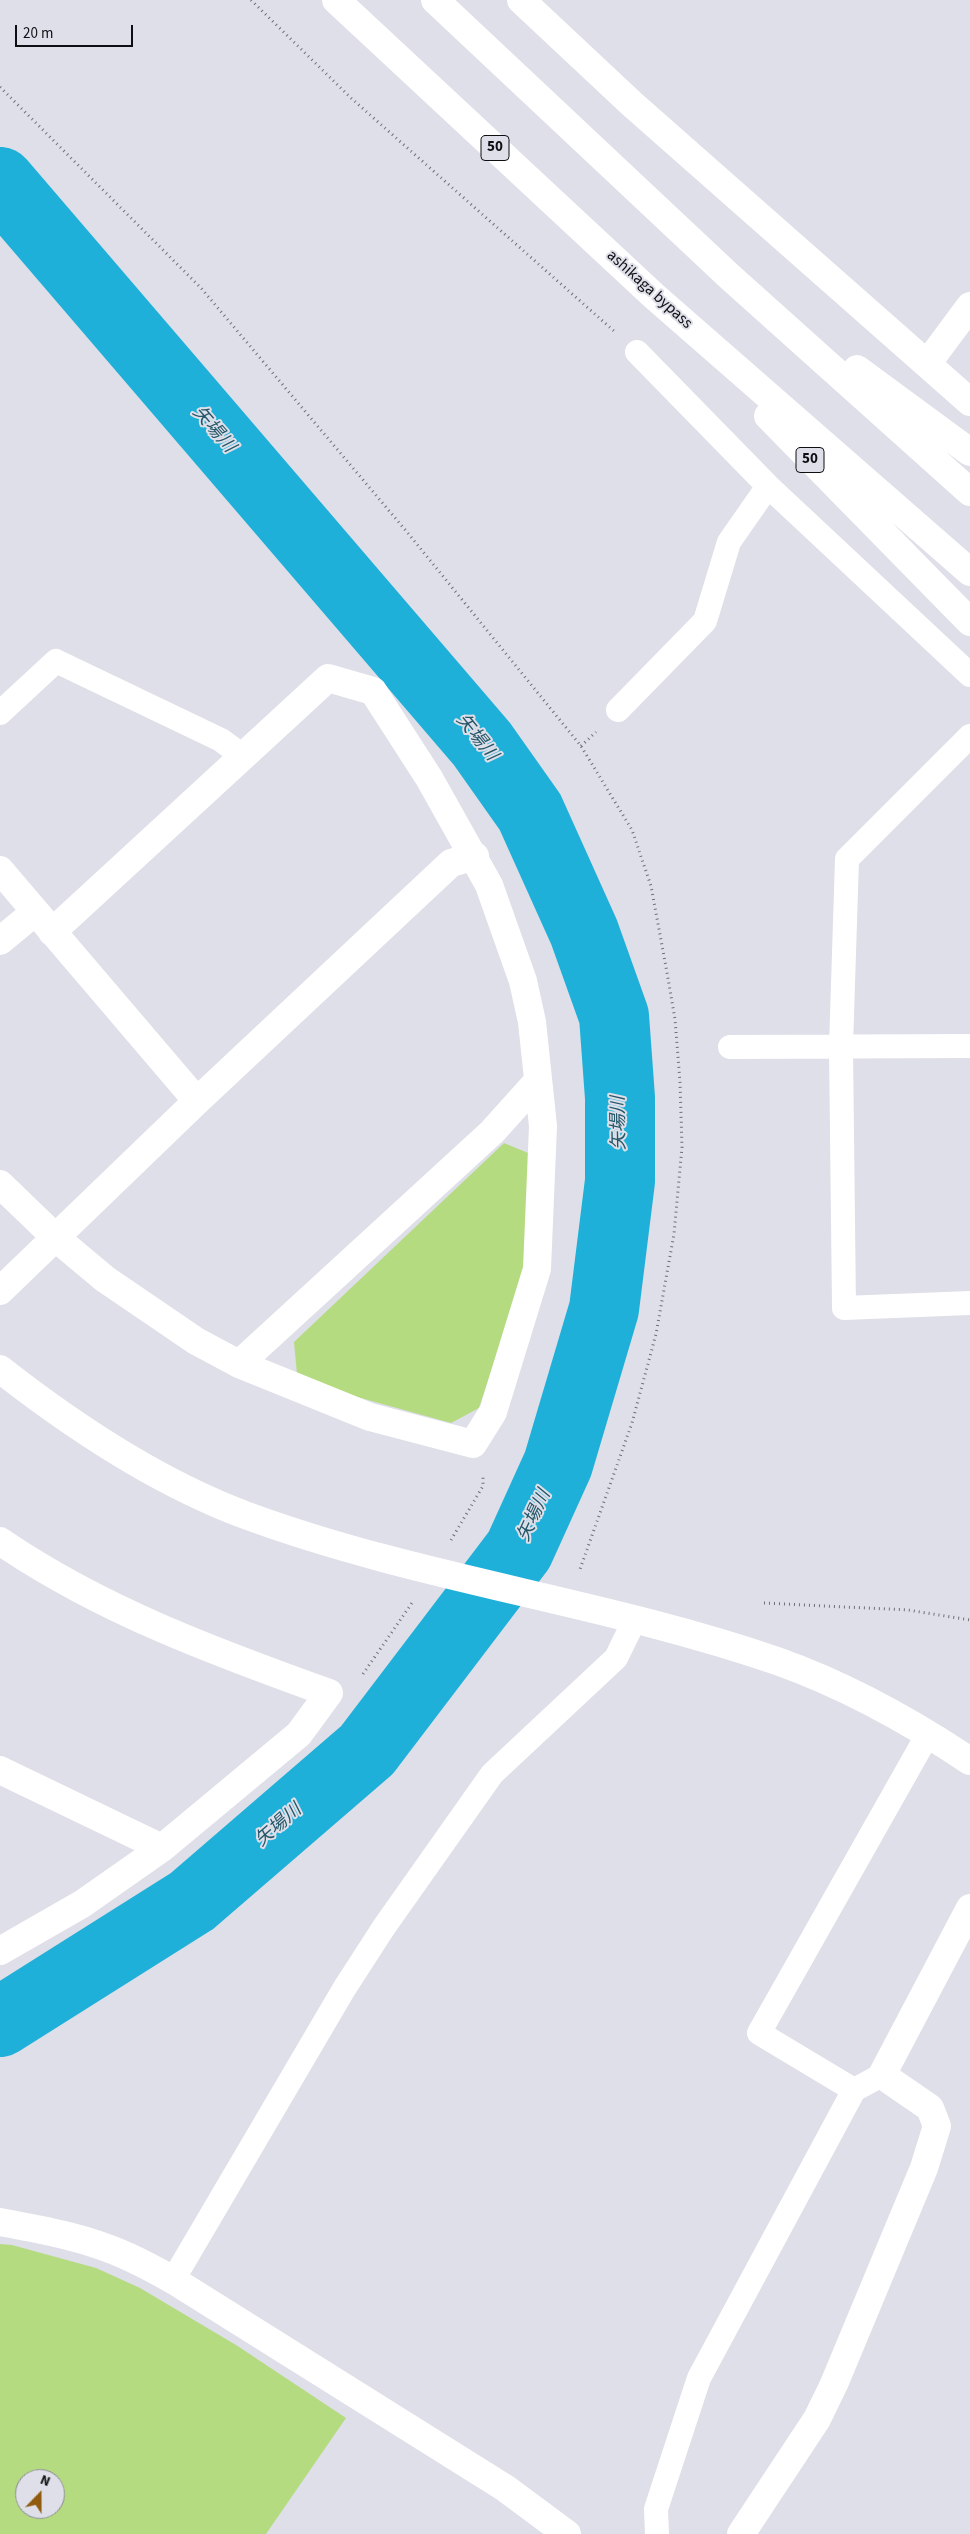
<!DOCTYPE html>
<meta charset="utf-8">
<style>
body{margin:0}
#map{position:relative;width:970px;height:2534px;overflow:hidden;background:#dedfe8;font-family:"Source Sans 3",sans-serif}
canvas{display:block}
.north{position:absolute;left:15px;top:2469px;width:50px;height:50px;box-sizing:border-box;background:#dedfe8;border:1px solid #8b8c92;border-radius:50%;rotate:22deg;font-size:14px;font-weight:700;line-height:20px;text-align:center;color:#0e0f12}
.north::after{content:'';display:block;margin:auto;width:18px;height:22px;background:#905b0f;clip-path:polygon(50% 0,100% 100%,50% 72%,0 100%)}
.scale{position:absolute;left:15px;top:25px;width:118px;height:22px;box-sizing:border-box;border:2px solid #0e0f12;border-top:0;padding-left:6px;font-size:15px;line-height:18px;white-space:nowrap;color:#0e0f12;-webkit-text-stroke:4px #dedfe8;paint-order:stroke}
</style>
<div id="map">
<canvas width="970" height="2534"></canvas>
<div class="north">N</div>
<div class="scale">20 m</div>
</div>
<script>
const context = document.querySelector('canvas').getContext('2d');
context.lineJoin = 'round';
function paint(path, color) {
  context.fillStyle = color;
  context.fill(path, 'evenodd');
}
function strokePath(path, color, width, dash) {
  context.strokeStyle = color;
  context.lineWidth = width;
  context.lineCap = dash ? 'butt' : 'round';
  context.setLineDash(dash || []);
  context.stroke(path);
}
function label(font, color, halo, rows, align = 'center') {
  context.font = font + ' "Source Sans 3","Noto Sans JP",sans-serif';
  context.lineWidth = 4;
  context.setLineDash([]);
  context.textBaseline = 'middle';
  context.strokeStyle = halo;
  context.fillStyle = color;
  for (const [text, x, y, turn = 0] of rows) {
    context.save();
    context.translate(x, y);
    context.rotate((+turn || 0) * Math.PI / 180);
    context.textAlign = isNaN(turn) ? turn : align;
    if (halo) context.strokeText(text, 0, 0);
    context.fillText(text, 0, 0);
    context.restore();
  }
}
paint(new Path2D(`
 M504,1143L533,1155L524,1271L479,1408L451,1423L357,1397L297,1374L294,1342Z
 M0,2244L12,2245L96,2268L140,2288L236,2345L346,2418L266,2534H0ZM25,2479H55V2509H25Z`), '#b5db81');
strokePath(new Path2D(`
 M0,182L482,744L530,812L584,932L614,1016L620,1098V1181L604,1309L558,1464L519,1550L367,1750L192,1901L0,2022`), '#1fb0d9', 70);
strokePath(new Path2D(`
 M251,0L351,98L614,331
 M0,87L201,288L407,532L581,746L632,830L651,886L666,967L675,1019L680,1082L682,1147L674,1234L656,1334L632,1423L579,1572
 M581,746L596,732
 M451,1540L483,1486V1475
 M764,1603L908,1610L970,1620
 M363,1674L414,1600`), '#6f7076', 3, [1, 4]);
strokePath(new Path2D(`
 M637,352L768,486L970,675
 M618,710L705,621L729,542L768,486
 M0,713L56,661L221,740L244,757
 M970,736L847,859L841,1047L844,1308L970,1303
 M730,1047L970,1046
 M882,2075L854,2090L759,2033L928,1734
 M173,2280L344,1989L384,1927L492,1774L616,1658L635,1619
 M657,2534L656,2509L699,2378L854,2090`), '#fff', 24);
strokePath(new Path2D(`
 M521,0L632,104L970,402
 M927,364L970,306
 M0,870L197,1101
 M0,941L35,912
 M0,1184L56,1238L105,1279L196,1341L239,1364L370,1417L473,1444L493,1412L537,1269L543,1126L532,1022L523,981L489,885L429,778L373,691L328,678L52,932
 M0,1291L197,1101L451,863L475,856
 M239,1364L492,1132L538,1081
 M0,1541C101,1610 215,1652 329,1693L299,1734L162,1848L82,1904L0,1951
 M0,1770L162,1848
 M0,2222C44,2230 88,2238 129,2257C144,2264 159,2272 173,2280L505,2488L567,2534
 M741,2534L817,2419L834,2384L924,2168L937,2126L930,2108L882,2075L970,1908`), '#fff', 28);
strokePath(new Path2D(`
 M0,1369C74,1427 157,1482 245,1515C418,1579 603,1601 777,1661C845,1685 910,1721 970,1761`), '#fff', 28);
strokePath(new Path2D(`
 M336,0L654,296L970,572
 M435,0L730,277L970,492
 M857,369L970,452
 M768,416L970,622`), '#fff', 28);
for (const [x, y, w] of [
 [495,148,28],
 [810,460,28]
]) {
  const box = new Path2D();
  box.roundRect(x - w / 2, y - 12.5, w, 25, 4);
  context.fillStyle = '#dedfe8';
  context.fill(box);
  strokePath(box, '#0e0f12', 1);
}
label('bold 15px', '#0e0f12', null, [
 ["50",495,148],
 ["50",810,460]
]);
label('16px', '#0e0f12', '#dedfe8', [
 ["ashikaga bypass",649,290,42]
]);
label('italic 18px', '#235769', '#dedfe8', [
 ["矢場川",213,430,49],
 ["矢場川",476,738,51],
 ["矢場川",620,1123,-91],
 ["矢場川",535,1516,-65],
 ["矢場川",279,1826,-41]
]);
</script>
